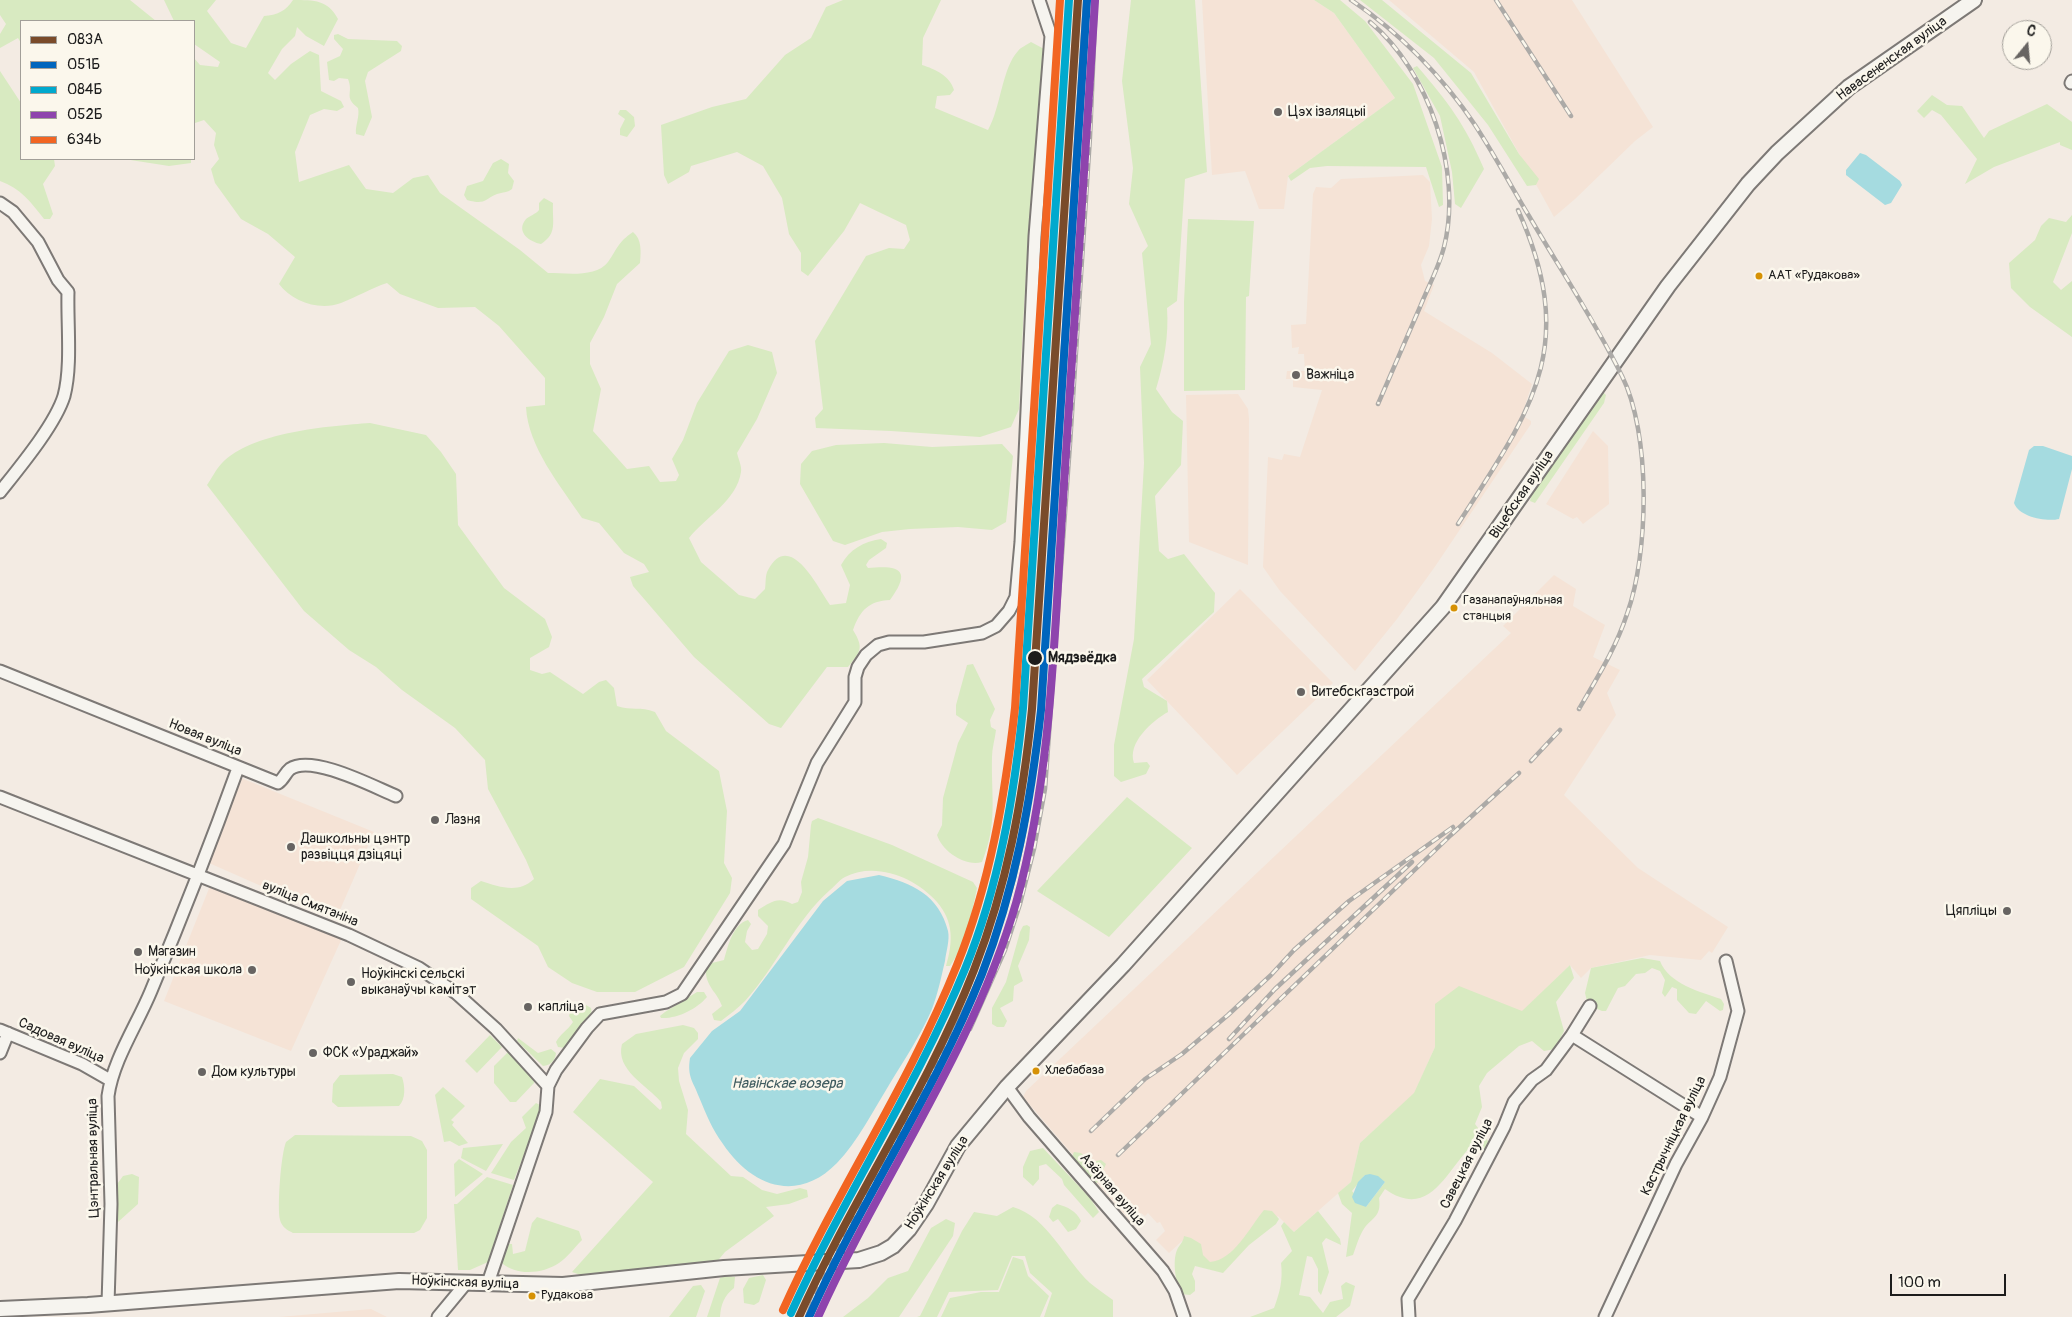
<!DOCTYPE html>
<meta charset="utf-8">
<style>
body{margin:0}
#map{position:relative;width:2072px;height:1317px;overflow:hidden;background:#f3ebe3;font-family:Pangolin,sans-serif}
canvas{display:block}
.legend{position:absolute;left:20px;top:20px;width:175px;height:140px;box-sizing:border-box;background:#fbf7ec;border:1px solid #a29f99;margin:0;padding:6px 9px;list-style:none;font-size:15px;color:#1c1c1c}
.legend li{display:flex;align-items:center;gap:10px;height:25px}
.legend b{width:25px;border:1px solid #a29f99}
.north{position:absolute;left:2002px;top:20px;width:50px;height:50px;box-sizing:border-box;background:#fbf7ec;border:1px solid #a29f99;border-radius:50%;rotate:17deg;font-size:14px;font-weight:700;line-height:20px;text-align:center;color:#1c1c1c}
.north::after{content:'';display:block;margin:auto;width:18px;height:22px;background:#676462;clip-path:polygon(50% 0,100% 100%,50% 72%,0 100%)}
.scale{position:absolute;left:1890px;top:1274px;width:116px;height:22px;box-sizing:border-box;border:2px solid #1c1c1c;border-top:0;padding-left:6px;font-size:15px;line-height:18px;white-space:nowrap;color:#1c1c1c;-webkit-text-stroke:4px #fbf7ec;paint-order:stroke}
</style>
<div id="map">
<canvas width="2072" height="1317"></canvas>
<ul class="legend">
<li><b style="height:6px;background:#7a4b2a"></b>083А</li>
<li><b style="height:6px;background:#0065bd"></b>051Б</li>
<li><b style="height:6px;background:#00a9ce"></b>084Б</li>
<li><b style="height:6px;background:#8e44ad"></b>052Б</li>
<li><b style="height:6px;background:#f26522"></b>634Ь</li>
</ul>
<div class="north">С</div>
<div class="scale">100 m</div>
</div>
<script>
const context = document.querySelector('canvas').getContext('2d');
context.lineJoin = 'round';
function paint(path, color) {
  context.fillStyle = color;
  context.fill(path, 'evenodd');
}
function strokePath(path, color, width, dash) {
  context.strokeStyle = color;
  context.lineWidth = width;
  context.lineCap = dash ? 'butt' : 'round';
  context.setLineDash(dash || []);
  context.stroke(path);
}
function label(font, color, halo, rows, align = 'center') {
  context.font = font + ' Pangolin,sans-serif';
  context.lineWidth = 5;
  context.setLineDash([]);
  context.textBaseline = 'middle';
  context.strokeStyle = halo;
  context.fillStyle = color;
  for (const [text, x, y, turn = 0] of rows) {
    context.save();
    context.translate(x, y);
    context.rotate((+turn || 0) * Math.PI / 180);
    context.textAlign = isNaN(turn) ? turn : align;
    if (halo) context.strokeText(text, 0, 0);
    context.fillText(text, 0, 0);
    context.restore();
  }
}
paint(new Path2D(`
 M1202,0H1314L1334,13L1395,98L1288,176L1284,209H1259L1245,171L1212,175Z
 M1389,0H1572L1653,127L1635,141L1575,199L1554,217L1474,72Z
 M1423,175L1430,182L1432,219L1429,246L1421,265L1425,281L1434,285L1424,311L1492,353L1532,384L1522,415L1531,421V424L1434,568L1397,619L1355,671L1280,591L1263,567L1268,457L1282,460L1284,454L1300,457L1322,390L1293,387V379H1286L1287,371H1305L1304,354H1298L1299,347L1292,348L1291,325L1306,324L1313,194L1316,187L1331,188L1341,179Z
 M1238,394L1248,409L1249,419L1248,565L1189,542L1186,395Z
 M1593,431L1608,446L1609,504L1583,524L1577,517L1573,519L1546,504Z
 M1554,575L1576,589L1573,606L1605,625L1593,657L1620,670L1607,693L1616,715L1564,795L1638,868L1728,927L1712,953L1709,951L1701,960L1650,955L1591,968L1581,978L1570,965L1522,1012L1435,1004V1047L1414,1094L1360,1143L1351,1182L1294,1232L1278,1216L1222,1268L1214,1267L1182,1241L1169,1253L1156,1240L1165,1231L1160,1222L1157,1223L1148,1213L1145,1216L1141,1213L1131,1222L1023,1097L1026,1091L1511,633L1503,626Z
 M1240,589L1333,683L1237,775L1147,680Z
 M241,778L374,832L336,919L209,863Z
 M210,886L342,938L291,1051L164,1001Z
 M371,1309L387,1317H279Z`), '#f5e3d6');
paint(new Path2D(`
 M0,0H130L156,21H21V43L18,38L0,48V34L6,24L0,15Z
 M164,0H216L207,11L231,43L246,48L264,16C277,15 286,11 293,0C315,0 328,0 338,19L324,46L306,36L297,27L295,36L282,49L268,73L275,80L291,64L310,51L319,55L321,91L341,101L344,107L337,111L324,109L310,115L295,152L299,182L349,165L366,189L393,193L413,178L428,175L440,193L520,250L548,273C566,273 596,278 608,262C618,248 617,243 633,232C642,239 641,252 640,263L617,284L604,317L590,343V364L601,389L593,431L627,469L649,466L660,482L676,481L679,475L672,459L683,440L697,403L729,351L748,345L772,352L777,373L757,419L737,453C738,458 742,466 741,472C737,500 706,517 689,538L701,562L739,595L755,599L765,589C766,583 765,575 768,570C790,529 818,588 830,605L846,603L850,585L841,565C850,549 863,542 881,539L887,543L886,548L869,560L866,565L868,568C900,565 912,570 890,600C869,601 860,610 853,630C864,648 861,651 848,667H827L781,728L769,724L694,657L633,586L630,577L649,572L644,564L624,553L599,523L582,518C560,485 528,447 526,407L545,405V378L499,326L475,307L438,308L400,294L387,283C371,288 357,297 341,303C320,311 292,302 279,284L295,257L268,234L241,219L215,183L211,169L219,159L214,145L216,133L204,120L195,123L194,138V58L200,65L218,67L220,62L194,44V21H174Z
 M843,0H941L923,38L922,65C935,69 950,76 954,90L950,95L937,96L935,108L988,130C1001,107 1002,68 1018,51C1021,47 1027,45 1031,42L1046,50C1032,170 1024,289 1019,409L1011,427L980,437L891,431L816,428L815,418L823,409L815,341L866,256L889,248L904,249L910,240L906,225L860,203L844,231L808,276L801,271V253L789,234L782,198L763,166L737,152L691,166L689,172L668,184L664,175L661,125L712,107L746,99L785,55L811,38L826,7Z
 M1131,0H1195L1207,172L1185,179L1177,301L1167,308C1169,336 1164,363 1156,389L1172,412L1183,421L1181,465L1155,496L1159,551L1168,559L1184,554L1215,593L1214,612L1142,679L1144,687L1167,701L1168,712C1152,721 1127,743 1134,763L1147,762L1150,766L1146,774L1121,782L1114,776V745L1134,639L1144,463L1140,367L1151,344L1142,253L1148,246L1129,204L1133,168L1122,81Z
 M1314,0H1340L1365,21L1413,84L1442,167L1443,205L1439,207L1426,167L1327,166L1310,168L1291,181L1288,176L1395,98L1334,13Z
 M1360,0H1382L1471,73L1519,154L1539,179L1536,185L1527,186L1488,125L1434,58Z
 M338,34L348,39L397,41L402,46L401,51L368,72L365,81L372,117L364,136L356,134C355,125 360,117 358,108C343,96 354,94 348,79L339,78L334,81L329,80L327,62L340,56L343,49L334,39V35Z
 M1417,66C1448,102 1465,124 1484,169L1461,208L1455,204L1452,172L1440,116L1413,68Z
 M0,71L21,103V159H54L55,166L43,184L53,214L50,219H44C31,202 20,188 0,181Z
 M1932,95L1947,105L1962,106L1984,138L1989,131L2047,104L2072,122V150L2060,145V142L1994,167L1965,184L1977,159L1941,115L1932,110L1924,118L1917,111Z
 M620,110H626L634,117L635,126L627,137L620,135V129L625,119L618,114Z
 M124,159H191V163L169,166Z
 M501,159L509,164L508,173L514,181L512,189C507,193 503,192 497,194C483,200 485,205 467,200L464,195L467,186L483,181L493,163Z
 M544,198L553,203C552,222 558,233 541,244C530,242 515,232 526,219C529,216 536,214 539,210V203Z
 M2072,215V233L2053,282L2061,290L2072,281V337L2030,307L2011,288L2009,263L2035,240L2041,226L2049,218L2066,222Z
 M1188,219L1254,221L1249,296L1246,297L1245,390L1184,391V302Z
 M1603,392L1606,395L1604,403L1535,503L1530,501L1533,489L1597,394Z
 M370,423L426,435L441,452L456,474L458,525L504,588L545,619L552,637L549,647L530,658V670L542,674L550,672L583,694L599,682L606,680L614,688L617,706C632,711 640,706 655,712L666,731L719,771L727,811L724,863L732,878L730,893L684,967L635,992H597L572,983L548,967L538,946L471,899V888L481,881C500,887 518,894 534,879L526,860L488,789L485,760L455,728L402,690L376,667L349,650L304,611L207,485C212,478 216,469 222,463C252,432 329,426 370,423Z
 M884,443L932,447L1002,444L1013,456L1006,522L992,530L958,527L910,529L882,532L845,545L833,541L800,484L801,464L812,451L836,445Z
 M973,664L995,709L990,720L991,727L996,730C995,739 992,748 992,757C991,797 998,823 982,862C965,867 942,851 937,835L942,825L943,798L958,743L968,723L956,715V705L967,665Z
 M1127,797L1192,848L1109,937L1037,891Z
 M818,818L892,845L973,882L977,888C972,913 965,945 950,966H946C953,942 954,922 937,902C916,878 876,861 845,877C839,880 835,886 830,890C795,921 776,967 745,1001C738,1008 729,1015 721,1021L714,1020L712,1014L722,1006C718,993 705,986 706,970L712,963L724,960C728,946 733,924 748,920L751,924L747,931L745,942L752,950L758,949L767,934L768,926L758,916V910C771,902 778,896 792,904L798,902L802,892L801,882L808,857L811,825L812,821Z
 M1027,925L1030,927L1029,940L1018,966L1023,981L1014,986L1013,1001L1000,1008L1007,1021L1004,1027H997L992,1024V1008L1006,982L1020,932L1023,926Z
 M1642,958L1660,961C1669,984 1700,992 1721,999L1724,1004L1723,1010L1720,1011L1706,1001L1696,1014L1689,1013L1677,1000V989L1672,987L1665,997L1662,993L1665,980L1660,971L1652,968L1645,973L1636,974L1625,986L1618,988L1606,1011H1602L1588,1005L1585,993L1591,968Z
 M1570,965L1574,978L1556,1002L1564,1031L1555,1049L1544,1051L1532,1041L1519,1046L1487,1073L1479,1086L1482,1107L1475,1124L1488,1141L1486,1150L1472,1145C1445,1173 1429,1220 1385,1189L1379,1198C1382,1219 1370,1217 1362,1232C1358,1239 1356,1247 1353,1255L1346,1257L1352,1213L1342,1204L1338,1193L1351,1182L1360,1143L1414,1093L1435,1047V1004L1459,986L1522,1011ZM1365,1175L1385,1182L1366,1207L1352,1191Z
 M697,992H704L707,997C697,1009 677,1019 661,1018L660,1016L665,1012Z
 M573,1002H581L591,1008L592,1016L565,1048L558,1047L556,1042C560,1034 568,1030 573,1022L569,1016Z
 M683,1025L694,1028L698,1033V1039L684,1053L678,1068L679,1081L688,1110L686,1134L731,1176L743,1177L762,1190L777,1194L800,1188L807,1190L808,1197L789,1204L766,1207L774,1216L725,1252L715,1264L581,1275L572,1272L653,1182L573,1112L600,1079L634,1086L660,1110L662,1108L661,1102C647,1085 615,1070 622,1044L636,1034Z
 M490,1035L502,1047L477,1073L465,1061Z
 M518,1038L538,1053L551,1049L556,1053C555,1061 551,1065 543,1066L517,1041Z
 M509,1051L533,1076L534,1083L516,1102H510L494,1083V1066Z
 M393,1074L402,1077C405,1086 406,1099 399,1106L338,1107L332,1102L333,1084L340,1075Z
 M443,1087L465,1106L451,1120L454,1122L452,1125L468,1143L459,1146L450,1141L444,1142L435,1095Z
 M536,1103L540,1105L538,1119L514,1180L491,1173L511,1142L526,1128L522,1117Z
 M295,1135L411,1136L422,1141L427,1150V1218L420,1230L414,1233H293C287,1230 282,1227 280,1220C277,1207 281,1154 286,1142Z
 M503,1144L486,1171L461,1158L463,1148Z
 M1043,1148L1090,1198L1099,1212L1093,1218L1064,1185L1062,1179L1046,1164L1039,1166V1179L1033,1186L1023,1177V1167L1030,1151Z
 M1074,1152L1081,1153L1091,1162L1101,1160L1106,1164L1097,1183L1091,1182L1071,1159Z
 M459,1159L483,1174L455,1197L454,1164Z
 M132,1174L139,1177L138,1204L118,1222L115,1218V1187L123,1176Z
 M487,1177L513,1185L488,1262L470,1270H458L454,1204H457Z
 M1057,1204C1068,1207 1076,1211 1081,1221L1076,1229L1068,1232L1058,1219L1053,1222L1049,1217L1052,1208Z
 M1013,1207C1048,1217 1065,1260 1090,1283C1097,1289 1105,1294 1113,1300V1317H1044L1052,1293L1030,1273L1025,1256H1012L998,1290L949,1292L937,1317H917L920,1316L962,1231L974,1212L997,1216Z
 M1264,1210L1272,1211L1279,1219L1276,1224L1249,1245L1223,1273L1195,1266L1192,1274L1195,1281V1291L1190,1295L1181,1294C1176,1283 1172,1262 1177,1250C1179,1245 1183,1243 1184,1236L1191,1238L1201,1244L1203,1255L1210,1262C1234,1260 1249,1228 1264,1210Z
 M1318,1211L1340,1239L1341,1245L1326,1238L1322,1243L1329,1272L1321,1295L1318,1291V1269L1312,1257L1307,1256L1299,1295L1310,1297L1323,1313L1330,1302L1343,1299L1341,1286L1346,1282L1355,1286L1350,1306L1336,1317H1250L1274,1308C1280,1292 1283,1280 1281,1263L1292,1251L1281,1226L1284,1222L1294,1232Z
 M537,1217L579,1231L582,1240C575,1247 567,1258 559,1263C543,1274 516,1276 502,1263L508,1244H512L513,1254L525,1251L532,1223Z
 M946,1219L955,1223L953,1236L899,1317H843L868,1298L888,1278L908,1271L931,1228Z
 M1013,1257L1023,1260L1028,1276L1049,1296L1040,1317H941L950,1298L981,1292H999Z
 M763,1275L766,1280L759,1302L754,1305L744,1303L743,1289L749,1278Z
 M726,1276L735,1277L734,1288C724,1296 721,1304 720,1317H707L720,1278Z
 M701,1285L705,1291L696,1317H669L693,1286Z`), '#d8eac1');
paint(new Path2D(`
 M1860,153L1866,155L1900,181L1902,185L1891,203L1885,205L1846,175V170Z
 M2034,446H2043L2072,456V469L2059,519C2046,522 2019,517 2014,503L2029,450Z
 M879,875C912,883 939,895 948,931C950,940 946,952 945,961C941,978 938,993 932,1009C922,1033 903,1062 889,1085C873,1111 858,1141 837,1163C797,1204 751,1186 723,1144C711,1127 707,1116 699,1097C693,1081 687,1077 690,1058L712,1031L740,1011L823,901L847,881Z
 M1370,1174L1378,1176L1385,1182L1366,1207L1355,1203L1352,1197L1358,1182L1365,1175Z`), '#a5dbe0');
const minor = new Path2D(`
 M2071,83L2072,81
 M0,203L13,212L38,242L58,280L68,292C67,323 72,366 64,396C55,425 19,468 0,492
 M0,671L278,783C284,779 285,773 290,769C312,754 374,787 396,796
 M0,797L349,935L419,968L456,993L496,1029L548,1086
 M0,1030L82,1064L110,1080
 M1572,1035L1590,1006
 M0,1053L8,1033
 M1007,1087L1029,1117L1163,1271L1175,1291L1184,1317
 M488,1283L546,1112L548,1086L556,1070L587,1028L600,1014L666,1002L682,994L784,844L817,763L855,702V677L858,667L866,655L878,645L889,642H924L982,633L996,626L1009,611L1016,597L1021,542L1035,236L1051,36L1039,0
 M108,1304L111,1204L108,1096C113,1060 137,1025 151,991C182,917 211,843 238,768
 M438,1317L467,1282
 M1409,1317L1408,1299L1455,1221L1504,1127L1514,1102L1532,1080L1546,1070L1572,1035L1702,1117
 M1605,1317L1676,1164L1702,1117L1720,1077L1738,1011L1726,961`);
const major = new Path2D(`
 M0,1309L88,1305L399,1281L563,1285L724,1268L859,1260L881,1253L893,1246L909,1229L926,1204L958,1146L1007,1087L1123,965L1443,607L1668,286L1748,184L1777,153L1849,87L1974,0`);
strokePath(minor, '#7d7976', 15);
strokePath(major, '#7d7976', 18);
strokePath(minor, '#f6f4ef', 11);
strokePath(major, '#f6f4ef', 14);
const rail = new Path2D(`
 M1351,0C1399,32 1443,77 1475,125C1494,154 1511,186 1529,216C1560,269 1595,321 1622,376C1651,434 1649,553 1627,614C1616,648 1597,678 1579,709
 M1496,0L1571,116
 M1370,22C1429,71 1463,172 1444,247C1439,267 1428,287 1420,307C1406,339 1392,372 1378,404
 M1458,524C1531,410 1580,348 1518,210
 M1531,761L1560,730
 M970,1029L1005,950L1020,904L1034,849L1045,789L1070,444L1090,137L1096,0
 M1229,1039L1275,989L1412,862
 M1091,1131L1145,1079L1182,1054L1228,1015L1271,975L1294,950L1349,901L1453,827
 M1118,1155L1451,835L1519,773
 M807,1317C827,1258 863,1204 892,1149C935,1067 983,985 1009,896C1027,835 1035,772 1040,710L1085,0`);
strokePath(rail, '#acaaa7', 4.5);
strokePath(rail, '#fbf7ec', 2.5, [8]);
strokePath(new Path2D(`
 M799,1317C852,1199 927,1091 974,970C1007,886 1023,799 1032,709L1078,0`), '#7a4b2a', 8);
strokePath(new Path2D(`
 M809,1317C861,1200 935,1093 982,974C1015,889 1031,800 1041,710L1087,1`), '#0065bd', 8);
strokePath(new Path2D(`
 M791,1313C844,1196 916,1088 965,969C999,886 1014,797 1023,708L1069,0`), '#00a9ce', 8);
strokePath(new Path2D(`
 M818,1317C881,1177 973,1051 1016,903C1051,777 1054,645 1062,515C1073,344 1084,172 1095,1`), '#8e44ad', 8);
strokePath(new Path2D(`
 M783,1310C836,1192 909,1085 957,965C990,883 1005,796 1015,708L1060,0`), '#f26522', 8);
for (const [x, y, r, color] of [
 [1278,112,5,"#676462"],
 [1759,276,4.5,"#d69104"],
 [1296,375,5,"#676462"],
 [1454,608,4.5,"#d69104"],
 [1035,658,8,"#1c1c1c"],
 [1301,692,5,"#676462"],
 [435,820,5,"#676462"],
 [291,847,5,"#676462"],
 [2007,911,5,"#676462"],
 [138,952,5,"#676462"],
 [252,970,5,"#676462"],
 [351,982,5,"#676462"],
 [528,1007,5,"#676462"],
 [313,1053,5,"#676462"],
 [1036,1071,4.5,"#d69104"],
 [202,1072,5,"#676462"],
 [532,1296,4.5,"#d69104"]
]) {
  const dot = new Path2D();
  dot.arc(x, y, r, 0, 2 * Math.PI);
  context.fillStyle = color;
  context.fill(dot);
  strokePath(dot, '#fbf7ec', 2);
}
label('13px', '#1c1c1c', '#fbf7ec', [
 ["ААТ «Рудакова»",1768,276],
 ["Газанапаўняльная",1463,601],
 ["станцыя",1463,617],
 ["Хлебабаза",1045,1071],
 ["Рудакова",541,1296]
], 'left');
label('14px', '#1c1c1c', '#fbf7ec', [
 ["Навасененская вуліца",1892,59,-36],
 ["Віцебская вуліца",1522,495,-56],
 ["Новая вуліца",205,738,22],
 ["вуліца Смятаніна",310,904,22],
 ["Садовая вуліца",61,1041,24],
 ["Кастрычніцкая вуліца",1674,1136,-64],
 ["Цэнтральная вуліца",94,1158,-91],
 ["Савецкая вуліца",1467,1164,-63],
 ["Ноўкінская вуліца",937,1183,-58],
 ["Азёрная вуліца",1112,1190,49],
 ["Ноўкінская вуліца",465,1283,2]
]);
label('14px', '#1c1c1c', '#fbf7ec', [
 ["Цэх ізаляцыі",1288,112],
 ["Важніца",1306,375],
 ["Витебскгазстрой",1311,692],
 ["Лазня",445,820],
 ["Дашкольны цэнтр",301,839],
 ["развіцця дзіцяці",301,855],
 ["Цяпліцы",1997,911,"right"],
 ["Магазин",148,952],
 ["Ноўкінская школа",242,970,"right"],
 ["Ноўкінскі сельскі",361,974],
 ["выканаўчы камітэт",361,990],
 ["капліца",538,1007],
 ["ФСК «Ураджай»",323,1053],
 ["Дом культуры",212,1072]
], 'left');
label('bold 14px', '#1c1c1c', '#fbf7ec', [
 ["Мядзвёдка",1048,658]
], 'left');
label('italic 15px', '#405c60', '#fbf7ec', [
 ["Навінскае возера",787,1084]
]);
</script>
